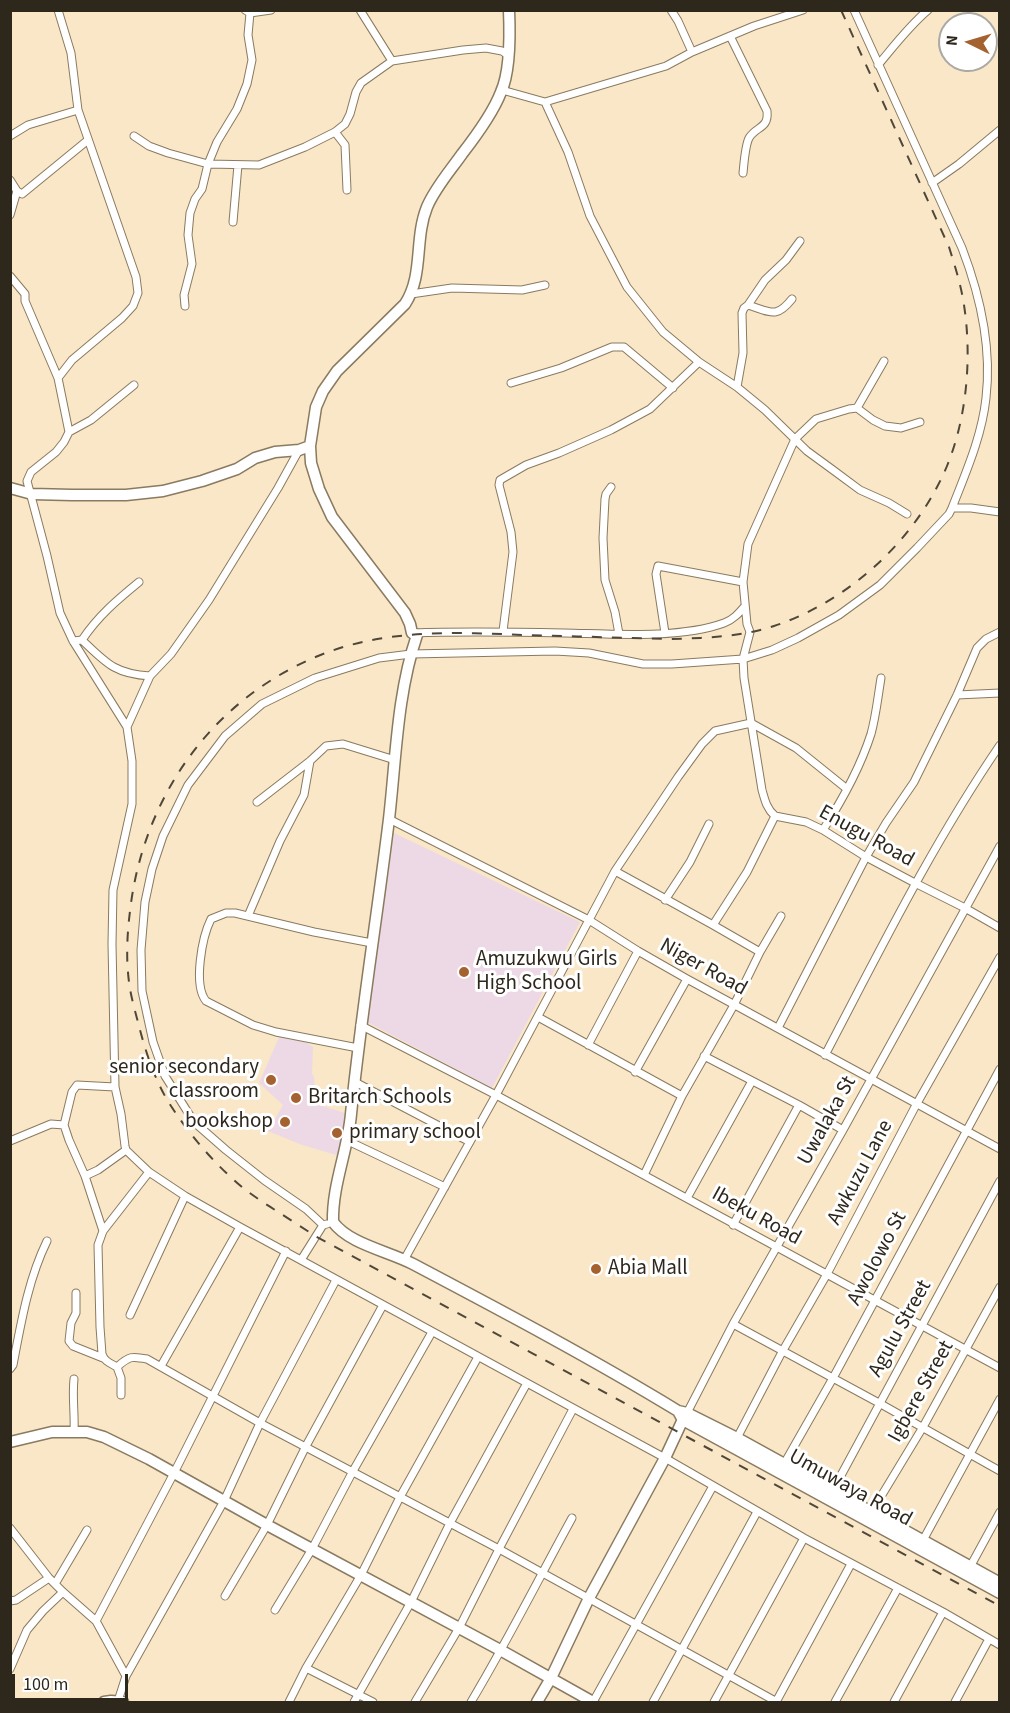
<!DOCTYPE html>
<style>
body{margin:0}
#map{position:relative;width:1010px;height:1713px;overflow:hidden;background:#f9e7c8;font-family:"Source Sans 3",sans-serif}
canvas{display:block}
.frame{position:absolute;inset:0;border:12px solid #2e271c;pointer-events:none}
.north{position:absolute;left:938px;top:12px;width:60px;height:60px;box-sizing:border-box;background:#fff;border:2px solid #aba9a4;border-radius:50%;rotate:275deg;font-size:16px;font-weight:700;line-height:24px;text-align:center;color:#2e271c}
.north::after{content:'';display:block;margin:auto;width:21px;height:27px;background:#a56231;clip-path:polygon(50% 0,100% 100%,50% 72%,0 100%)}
.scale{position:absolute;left:12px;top:1674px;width:116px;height:27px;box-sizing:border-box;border:3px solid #2e271c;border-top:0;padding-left:8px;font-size:18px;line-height:21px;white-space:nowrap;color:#2e271c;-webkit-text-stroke:4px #fff;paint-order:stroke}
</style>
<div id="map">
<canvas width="1010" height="1713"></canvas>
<div class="frame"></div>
<div class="north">N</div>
<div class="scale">100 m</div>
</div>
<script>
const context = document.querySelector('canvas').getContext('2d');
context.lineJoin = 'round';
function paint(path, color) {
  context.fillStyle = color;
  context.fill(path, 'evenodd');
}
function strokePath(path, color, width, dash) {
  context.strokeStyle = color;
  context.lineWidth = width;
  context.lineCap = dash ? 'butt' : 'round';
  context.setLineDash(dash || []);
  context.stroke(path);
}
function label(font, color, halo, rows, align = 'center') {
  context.font = font + ' "Source Sans 3",sans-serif';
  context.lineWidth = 6;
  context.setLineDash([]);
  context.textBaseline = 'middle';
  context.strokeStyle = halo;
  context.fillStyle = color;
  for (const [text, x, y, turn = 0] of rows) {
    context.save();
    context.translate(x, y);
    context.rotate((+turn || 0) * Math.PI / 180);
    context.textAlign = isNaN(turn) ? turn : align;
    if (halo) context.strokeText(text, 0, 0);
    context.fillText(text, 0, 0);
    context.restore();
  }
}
paint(new Path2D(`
 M394,833L580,922L492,1088L367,1022Z
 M280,1035L307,1043L313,1047L312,1074L314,1077L315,1091L320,1105L348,1114L340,1156L302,1145L268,1131L283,1105L259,1083Z`), '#edd8e6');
const street = new Path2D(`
 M245,10L250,13L271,10
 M360,10L392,61
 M671,10L678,21L692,52
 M854,10L962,248C980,295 992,347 986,398C982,436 966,472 952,508
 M730,36L767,111C769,129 756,126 749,138C745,146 744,164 743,173
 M878,65C894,46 909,26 928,10
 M502,90L545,102L568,152L590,216L627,287L663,332L699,362L737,387L765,410L807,451L833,470L860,490L889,503L907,514
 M545,102L666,66L692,52L754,26L803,10
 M335,132L345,145L347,190
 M10,136L28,125L78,110
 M134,136L149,146L168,153L208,164L259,165L305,147L335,132L345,124L350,114L356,92L361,83L392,61L463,50L486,48L502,51L508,55
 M10,180L17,191L22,194L88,140
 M932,183L959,164L1000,130
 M10,215L17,191
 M233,222L238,165
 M10,276L25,294V301L58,378L69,432L64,442L56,452L31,472L27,481L47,556L60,613L73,641L127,727L132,761V804L113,890L112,944L115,1087L121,1114L125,1146L126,1150L149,1172L185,1196L240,1227L665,1458L804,1538L943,1612L1000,1645
 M411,294L452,288L522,290L545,285
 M748,305L765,280L786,260L800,241
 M185,306L184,295L192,264L188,235L190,213L195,199L202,189L208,164L217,142L237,109L247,84L252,60L248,35L250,13
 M58,378L72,360L122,318L133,306L138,293L136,277L78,110L71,53L58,10
 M511,383L561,368L612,347H624L673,388
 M737,387L743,353L742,313L744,308L748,305C771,312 776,319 792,299
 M857,408L884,361
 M69,432L91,420L134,385
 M611,487L606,494L605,499L603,538L605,580L615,612L619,634
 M503,631L513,552L511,532L499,485L500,480L526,465L559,453L611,430L650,409L699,362
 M413,633C464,631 514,632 565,633C612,634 680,639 724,623C733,620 739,613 745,606
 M665,633L656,574L658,566L743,582
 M82,640C98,616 117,600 139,582
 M73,641L82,640C106,663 115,674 150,676
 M957,695L1000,693
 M127,727L150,676L171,654L209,600L278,488L299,450
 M257,802L310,761L326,746L343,744L395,760
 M775,816C767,809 765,801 762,790L744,678L743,659L750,632L747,624L743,582L748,544L795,439L816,419L849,409L857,408L873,420L885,426L901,428L920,422
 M389,819L589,920L638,951L687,979L1000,1149
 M823,830C843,799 860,768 871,734C876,716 878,696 881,678
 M615,871L713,925
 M665,900L690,862L709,824
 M248,916L280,841L304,795L310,761
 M760,952L713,925L747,872L775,816L806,822L823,830L866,857L915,883L965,908L1000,928
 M538,1017L682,1096
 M360,1025L496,1095L1000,1368
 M778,1028L866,857L886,823L914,782L957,695L977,648L986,639L1000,632
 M588,1045L638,951
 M358,1048L276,1032L253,1025L206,1001C193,985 202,937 211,919L226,913H235L314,932L372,943
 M825,1055C880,950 933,843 1000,745
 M704,1056L799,1105L843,1130
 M635,1072L687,979
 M355,1082L470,1142
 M115,1087L77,1085L72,1092L64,1125L69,1140L85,1176L98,1170L126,1150
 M346,1140L445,1187
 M10,1141L51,1124L64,1125
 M644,1175L682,1096L734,1005L760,952L781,916
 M85,1176L103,1231
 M687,1198L752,1081
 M323,1225L306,1209L264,1180L226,1150L194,1122L165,1076L153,1042L142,991L141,950L145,902L152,869L163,836L188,785L225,736L262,704L315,678L379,658L411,654L555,651L589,653L643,664H672L743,659L772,650L798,638L839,615L880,585L917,548L949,514L952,508H971L1000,512
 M733,1225L799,1105
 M301,1260L323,1225L327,1224
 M404,1260L496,1095L615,871L678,777L702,744L715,731L751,723L796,748L847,789
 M76,1293V1313L71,1323L69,1341L73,1346L103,1358
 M130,1315L185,1196
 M733,1324L879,1403L1000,1471
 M161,1366L240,1227
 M117,1367C110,1363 104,1361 102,1354L100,1327L98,1245L103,1231L149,1172
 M10,1369L13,1365C21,1323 28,1280 47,1241
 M121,1395V1378L117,1367C129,1356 132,1356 147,1359L260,1423L499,1549L777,1702
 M687,1413L733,1324L843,1130L1000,846
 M74,1432C75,1414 72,1397 74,1379
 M737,1438L782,1352L827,1274L916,1105L1000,957
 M784,1464L833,1378L1000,1069
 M832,1492L1000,1181
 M871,1513L923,1427L1000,1287
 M10,1528L49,1578L63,1592L96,1621L126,1676
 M922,1542L1000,1399
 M970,1567L1000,1512
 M55,1584L87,1530
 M225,1596L267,1525L306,1446L383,1305
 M10,1601L16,1600L49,1578
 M275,1610L312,1549L353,1471L432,1332
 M96,1621L174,1473L286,1251
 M306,1668L373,1702
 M10,1669L27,1630L43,1611L63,1592
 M118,1701L126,1676L224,1501L260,1423L336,1280
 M289,1702L306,1668L361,1575L400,1497L478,1357
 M354,1702L411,1602L450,1523L527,1383
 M415,1702L459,1628L499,1549L573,1409
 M471,1702C507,1642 538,1580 572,1518
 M593,1702L713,1486
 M653,1702L757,1512
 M714,1702L804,1538
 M776,1702L851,1564
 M835,1702L898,1588
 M894,1702L943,1612
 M955,1702L989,1639`);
const secondary = new Path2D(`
 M509,10C510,33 510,72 501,92C493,113 476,136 462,154C450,171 435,188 427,207C414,239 424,275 405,304L337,371L323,391L316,407L310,446L311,463L319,489L332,517L405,613L410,624L412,633L417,635C397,694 396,758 389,819C377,918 361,1015 351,1114C348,1150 332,1185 333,1222C349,1244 388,1251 413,1264C502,1311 591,1358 678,1411L687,1413L737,1438L1000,1583
 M10,488L32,494L72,495H126L163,491L202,481L237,469L255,458L275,452L299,450L310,446
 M678,1411L683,1420L1000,1593
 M10,1442L52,1432H87L104,1437L149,1459L267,1525L502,1651L593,1702
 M104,1702L111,1701L123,1702
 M537,1702L551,1678L589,1598L665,1458L685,1415`);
strokePath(street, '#8a7a5f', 9);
strokePath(secondary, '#8a7a5f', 13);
strokePath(street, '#fff', 7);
strokePath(secondary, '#fff', 10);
strokePath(new Path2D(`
 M841,10L949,247C955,266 961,285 964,305C972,357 967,417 947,466C916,540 849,601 774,626C741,637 705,638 670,639C621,638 572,636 523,635C454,632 383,629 318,656C211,700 143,798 130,911C127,935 126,959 129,982C131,998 136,1014 140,1030C147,1056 156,1083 171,1106C191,1137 218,1168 247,1191C269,1207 293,1221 315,1236L1000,1606`), '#504739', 2, [10, 10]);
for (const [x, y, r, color] of [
 [464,972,6,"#a56231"],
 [271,1080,6,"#a56231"],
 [296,1098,6,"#a56231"],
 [285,1122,6,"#a56231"],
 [337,1133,6,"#a56231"],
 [596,1269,6,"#a56231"]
]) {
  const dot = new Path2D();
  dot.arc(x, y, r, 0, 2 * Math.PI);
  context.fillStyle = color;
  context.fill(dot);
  strokePath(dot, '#fff', 2);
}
label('21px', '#2e271c', '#fff', [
 ["Enugu Road",866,837,29],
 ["Niger Road",703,968,29],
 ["Uwalaka St",828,1121,-61],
 ["Awkuzu Lane",861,1173,-62],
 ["Ibeku Road",756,1217,29],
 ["Awolowo St",878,1259,-62],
 ["Agulu Street",901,1329,-61],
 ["Igbere Street",922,1392,-61],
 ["Umuwaya Road",850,1489,29]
]);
label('21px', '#2e271c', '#fff', [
 ["Amuzukwu Girls",476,960],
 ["High School",476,984],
 ["senior secondary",259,1068,"right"],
 ["classroom",259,1092,"right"],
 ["Britarch Schools",308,1098],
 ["bookshop",273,1122,"right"],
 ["primary school",349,1133],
 ["Abia Mall",608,1269]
], 'left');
</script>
